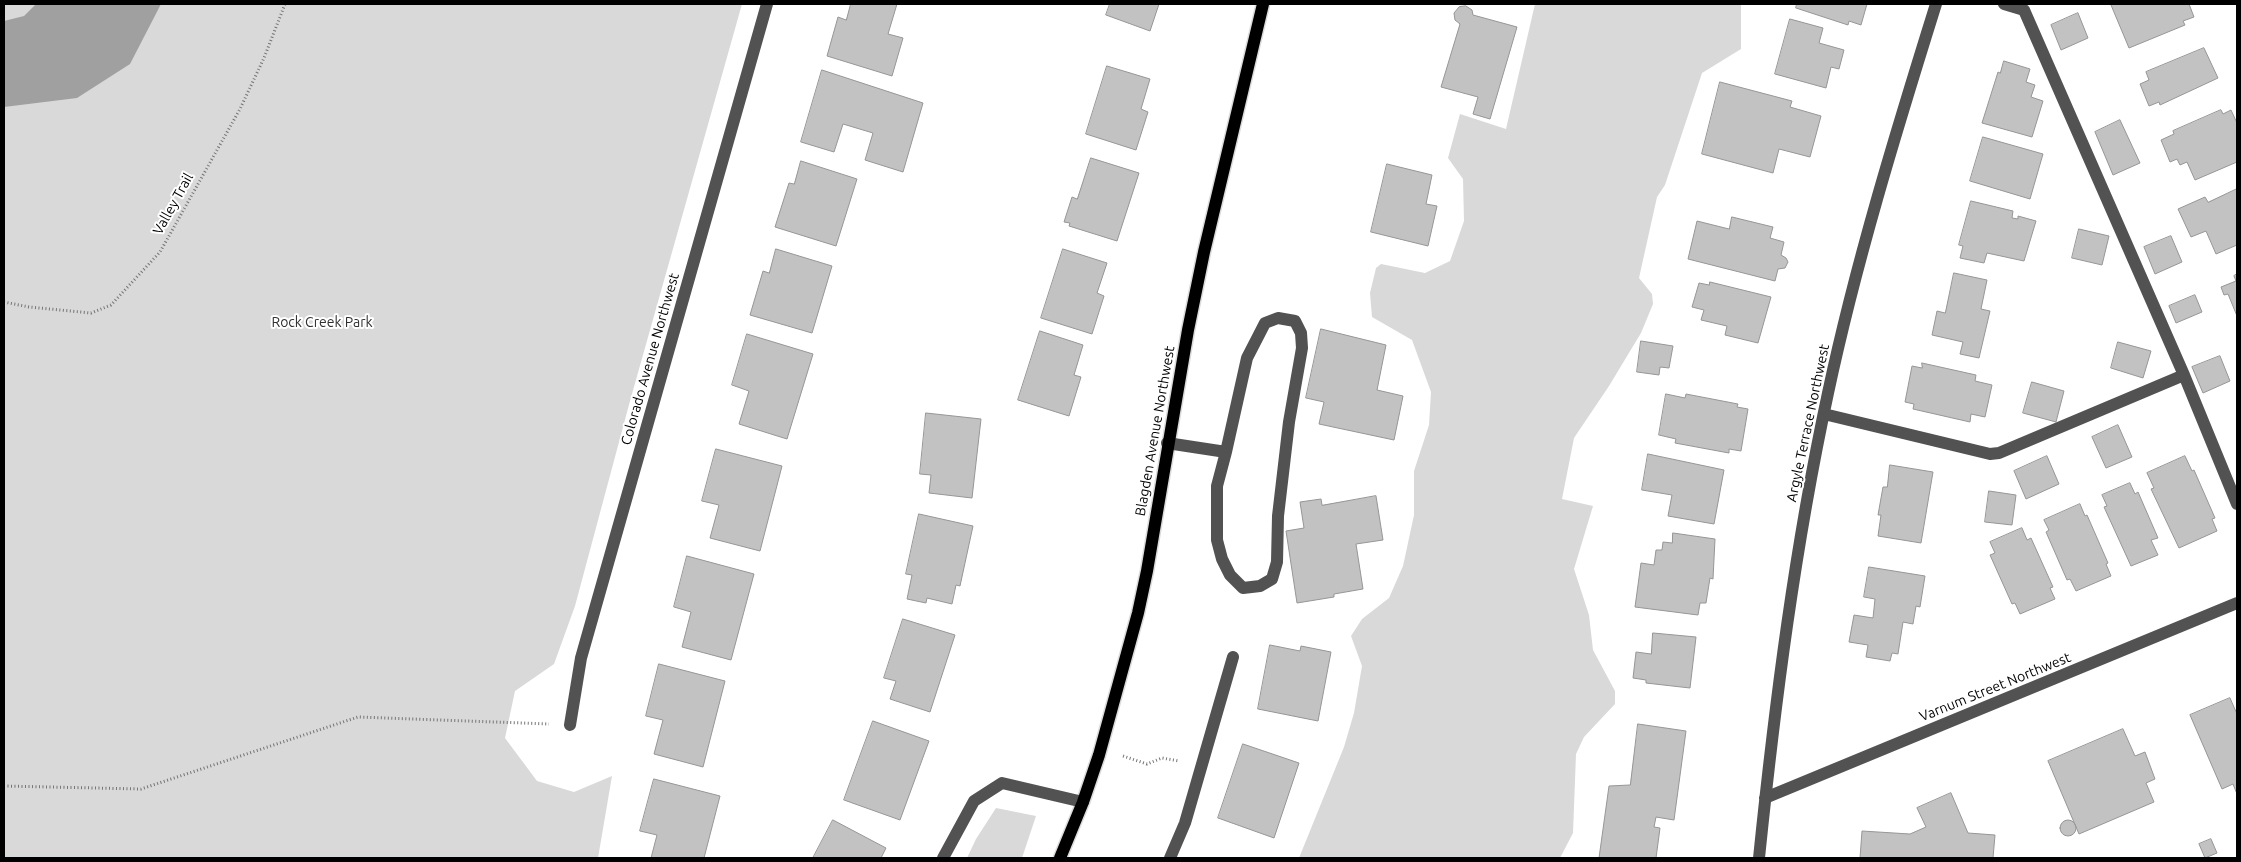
<!DOCTYPE html>
<style>
body{margin:0}
#map{position:relative;width:2241px;height:862px;overflow:hidden;background:#fff;font-family:Ubuntu,sans-serif}
canvas{display:block}
.frame{position:absolute;inset:0;border:5px solid #000;pointer-events:none}
</style>
<div id="map">
<canvas width="2241" height="862"></canvas>
<div class="frame"></div>
</div>
<script>
const context = document.querySelector('canvas').getContext('2d');
context.lineJoin = 'round';
function paint(path, color) {
  context.fillStyle = color;
  context.fill(path, 'evenodd');
}
function strokePath(path, color, width, dash) {
  context.strokeStyle = color;
  context.lineWidth = width;
  context.lineCap = dash ? 'butt' : 'round';
  context.setLineDash(dash || []);
  context.stroke(path);
}
function label(font, color, halo, rows, align = 'center') {
  context.font = font + ' Ubuntu,sans-serif';
  context.lineWidth = 4;
  context.setLineDash([]);
  context.textBaseline = 'middle';
  context.strokeStyle = halo;
  context.fillStyle = color;
  for (const [text, x, y, turn = 0] of rows) {
    context.save();
    context.translate(x, y);
    context.rotate((+turn || 0) * Math.PI / 180);
    context.textAlign = isNaN(turn) ? turn : align;
    if (halo) context.strokeText(text, 0, 0);
    context.fillText(text, 0, 0);
    context.restore();
  }
}
paint(new Path2D(`
 M4,4H742L630,401L575,606L554,664L515,691L505,738L537,781L574,792L612,776L598,858H4Z
 M1535,4H1741V49L1702,73L1665,185L1657,197L1639,278L1652,294L1653,304L1641,333L1609,386L1574,438L1562,499L1593,506L1574,569L1589,615L1593,650L1615,691V704L1584,737L1576,754L1573,833L1560,858H1299L1344,747L1354,713L1362,666L1351,636L1362,619L1389,598L1403,566L1414,515V471L1429,425L1431,392L1412,340L1372,317L1370,293L1376,268L1381,264L1425,273L1450,261L1464,221L1463,179L1448,158L1460,114L1506,129Z
 M996,808L1036,816L1022,858H967L976,839Z`), '#d9d9d9');
paint(new Path2D(`
 M36,4H161L130,64L77,98L4,107V21L24,16Z`), '#a0a0a0');
const building = new Path2D(`
 M851,4H897L888,34L903,38L892,76L827,56L838,17L846,20Z
 M1110,4H1159L1150,31L1106,15Z
 M1797,4H1867L1861,25L1849,21L1848,25L1796,8Z
 M2115,4H2189L2194,17L2183,21L2185,25L2129,48L2111,5Z
 M1466,6L1472,10L1473,15L1517,27L1490,119L1473,114L1478,97L1441,87L1460,24L1455,20L1454,13L1459,7Z
 M2078,13L2088,38L2061,50L2051,25Z
 M1790,19L1823,28L1819,43L1844,50L1839,69L1831,67L1826,88L1775,74Z
 M2204,48L2218,78L2160,105L2159,102L2149,106L2140,84L2149,80L2146,72Z
 M2004,61L2030,69L2026,82L2035,85L2031,97L2043,101L2032,137L1982,123L1998,72L2000,73Z
 M1107,66L1150,79L1141,109L1148,112L1136,150L1086,134Z
 M822,70L923,103L903,172L865,160L873,133L843,124L834,152L801,142Z
 M1720,82L1792,101L1790,107L1821,116L1810,157L1779,149L1773,173L1702,154Z
 M2221,110L2223,114L2231,110L2237,123V162L2195,180L2187,162L2180,165L2177,159L2170,162L2161,140L2174,134L2173,131Z
 M2120,120L2140,163L2113,175L2095,132Z
 M1983,137L2043,154L2030,199L1970,181Z
 M1091,158L1139,173L1117,241L1069,226L1070,223L1064,222L1072,197L1077,199Z
 M801,161L857,179L836,246L775,227L789,183L794,184Z
 M1387,164L1432,175L1426,204L1437,206L1428,246L1371,232Z
 M2237,189V245L2216,254L2206,231L2191,237L2178,209L2205,197L2208,202Z
 M1971,201L2013,211L2012,218L2018,219V216L2036,221L2024,261L1987,253L1984,263L1960,258L1963,246L1959,245Z
 M1732,217L1773,227L1770,238L1784,242L1781,255L1786,258L1788,262L1785,268L1778,269L1775,281L1688,259L1697,221L1729,229Z
 M2079,229L2109,236L2102,265L2072,258Z
 M2171,236L2182,262L2155,274L2144,247Z
 M776,249L832,266L812,333L750,315L763,271L769,273Z
 M1063,249L1107,263L1097,293L1104,296L1092,334L1041,318Z
 M1954,273L1987,280L1981,309L1990,311L1979,358L1960,354L1963,342L1932,335L1937,311L1945,313Z
 M2237,274V316L2228,294L2224,295L2221,287L2236,281L2234,276Z
 M1710,282L1771,297L1758,343L1725,335L1727,326L1701,320L1704,310L1692,307L1699,283L1709,285Z
 M2195,295L2202,312L2176,323L2169,306Z
 M1321,329L1386,345L1377,390L1403,396L1394,440L1319,424L1324,402L1306,398Z
 M1040,331L1083,345L1074,375L1081,377L1069,416L1018,400Z
 M747,334L813,354L787,439L739,424L749,391L732,385Z
 M1641,341L1673,346L1669,368L1660,367L1659,375L1637,372Z
 M2118,342L2151,351L2143,378L2111,368Z
 M2220,356L2230,381L2203,393L2192,367Z
 M1922,363L1976,375L1975,381L1992,385L1985,417L1971,414L1970,422L1913,409L1914,404L1905,402L1912,366L1922,368Z
 M2032,382L2064,391L2056,422L2023,413Z
 M1666,394L1685,398L1686,394L1738,404L1737,407L1748,409L1741,451L1729,449V453L1675,443L1676,439L1659,435Z
 M926,413L981,419L972,498L929,493L931,475L920,474Z
 M2118,425L2132,457L2106,468L2092,437Z
 M716,449L782,466L760,551L710,538L719,505L702,501Z
 M1648,454L1724,470L1714,524L1668,516L1672,495L1642,490Z
 M2047,456L2059,484L2026,499L2014,471Z
 M2185,456L2192,471L2194,470L2215,518L2212,519L2217,531L2179,548L2151,489L2154,488L2147,473Z
 M1890,465L1933,472L1921,543L1878,536L1881,515H1878L1883,487H1887Z
 M2130,483L2135,494L2138,492L2158,538L2151,540L2158,555L2131,566L2104,507L2107,506L2102,495Z
 M1989,491L2016,495L2012,525L1985,522Z
 M1376,496L1383,540L1356,544L1363,589L1334,594V597L1297,603L1286,531L1304,528L1300,502L1321,499L1322,505Z
 M2080,504L2085,516L2087,515L2108,563L2106,564L2111,576L2076,591L2070,579L2067,580L2046,532L2049,530L2044,520Z
 M919,514L973,526L960,586L956,585L952,604L927,598L926,603L907,599L912,575L906,574Z
 M2022,528L2027,540L2031,538L2053,587L2050,588L2055,599L2020,614L2015,603L2012,604L1990,555L1995,553L1990,542Z
 M1673,533L1715,539L1713,579L1710,578L1706,603H1700L1698,615L1635,607L1641,563L1654,565L1656,550H1662L1663,542L1672,543Z
 M687,556L754,574L731,660L682,647L691,612L674,607Z
 M1869,567L1925,576L1920,607L1916,606L1913,624L1903,622L1898,654L1892,653L1890,661L1866,657L1868,645L1849,642L1854,615L1873,618L1875,599L1864,597Z
 M903,619L955,635L930,712L890,699L896,681L884,678Z
 M1653,633L1696,637L1690,688L1646,683V680L1633,678L1636,652L1651,654Z
 M1270,645L1300,651L1301,646L1331,652L1318,721L1258,709Z
 M659,664L725,681L703,767L654,754L663,720L646,716Z
 M2230,698L2237,714V794L2233,784L2222,789L2190,715Z
 M873,721L929,741L900,820L844,800Z
 M1638,724L1686,731L1674,820L1656,817L1654,827L1660,828L1656,858H1599L1609,786L1630,785Z
 M2123,729L2135,756L2145,752L2155,779L2146,783L2154,802L2079,834L2048,761Z
 M1243,744L1299,763L1274,838L1218,818Z
 M654,779L720,796L704,858H651L657,835L640,831Z
 M1951,793L1968,833L1995,835L1993,858H1860L1862,831L1910,834L1926,827L1917,808Z
 M833,820L886,848L881,858H813Z
 M2060 828a8 8 0 1 1 16 0a8 8 0 1 1-16 0Z
 M2211,839L2217,853L2205,858L2199,844Z`);
paint(building, '#c2c2c2');
strokePath(building, '#969696', 1);
const major = new Path2D(`
 M1060,858L1083,802L1099,755L1138,613L1147,571L1188,330L1204,252L1263,4`);
strokePath(major, '#dbdbdb', 15);
strokePath(new Path2D(`
 M4,302L29,307L91,313L111,305L160,252L240,109L264,58L285,4
 M1123,756L1147,764L1162,758L1179,761
 M4,786L141,789L358,717L549,724`), '#747474', 3, [1, 2.5]);
strokePath(new Path2D(`
 M2004,4L2024,10L2184,375L2237,504
 M1824,414L1990,454L1999,453L2184,375
 M1167,443L1226,452L1247,358L1265,323L1278,318L1295,321L1301,333L1302,348L1289,422L1278,516L1277,562L1272,579L1260,586L1243,588L1230,575L1222,559L1217,540V486L1226,452
 M570,725L581,658L767,4
 M1765,798L2237,603
 M943,858L974,801L1002,783L1083,802
 M1170,858L1185,823L1233,657
 M1759,858C1775,702 1795,547 1828,393C1856,262 1896,132 1936,4`), '#525252', 12);
strokePath(major, '#000', 12);
label('14px', '#000', '#fff', [
 ["Valley Trail",173,204,-61],
 ["Colorado Avenue Northwest",650,359,-74],
 ["Argyle Terrace Northwest",1808,423,-78],
 ["Blagden Avenue Northwest",1155,431,-80],
 ["Varnum Street Northwest",1995,687,-22]
]);
label('14px', '#303030', '#fff', [
 ["Rock Creek Park",322,322]
]);
</script>
